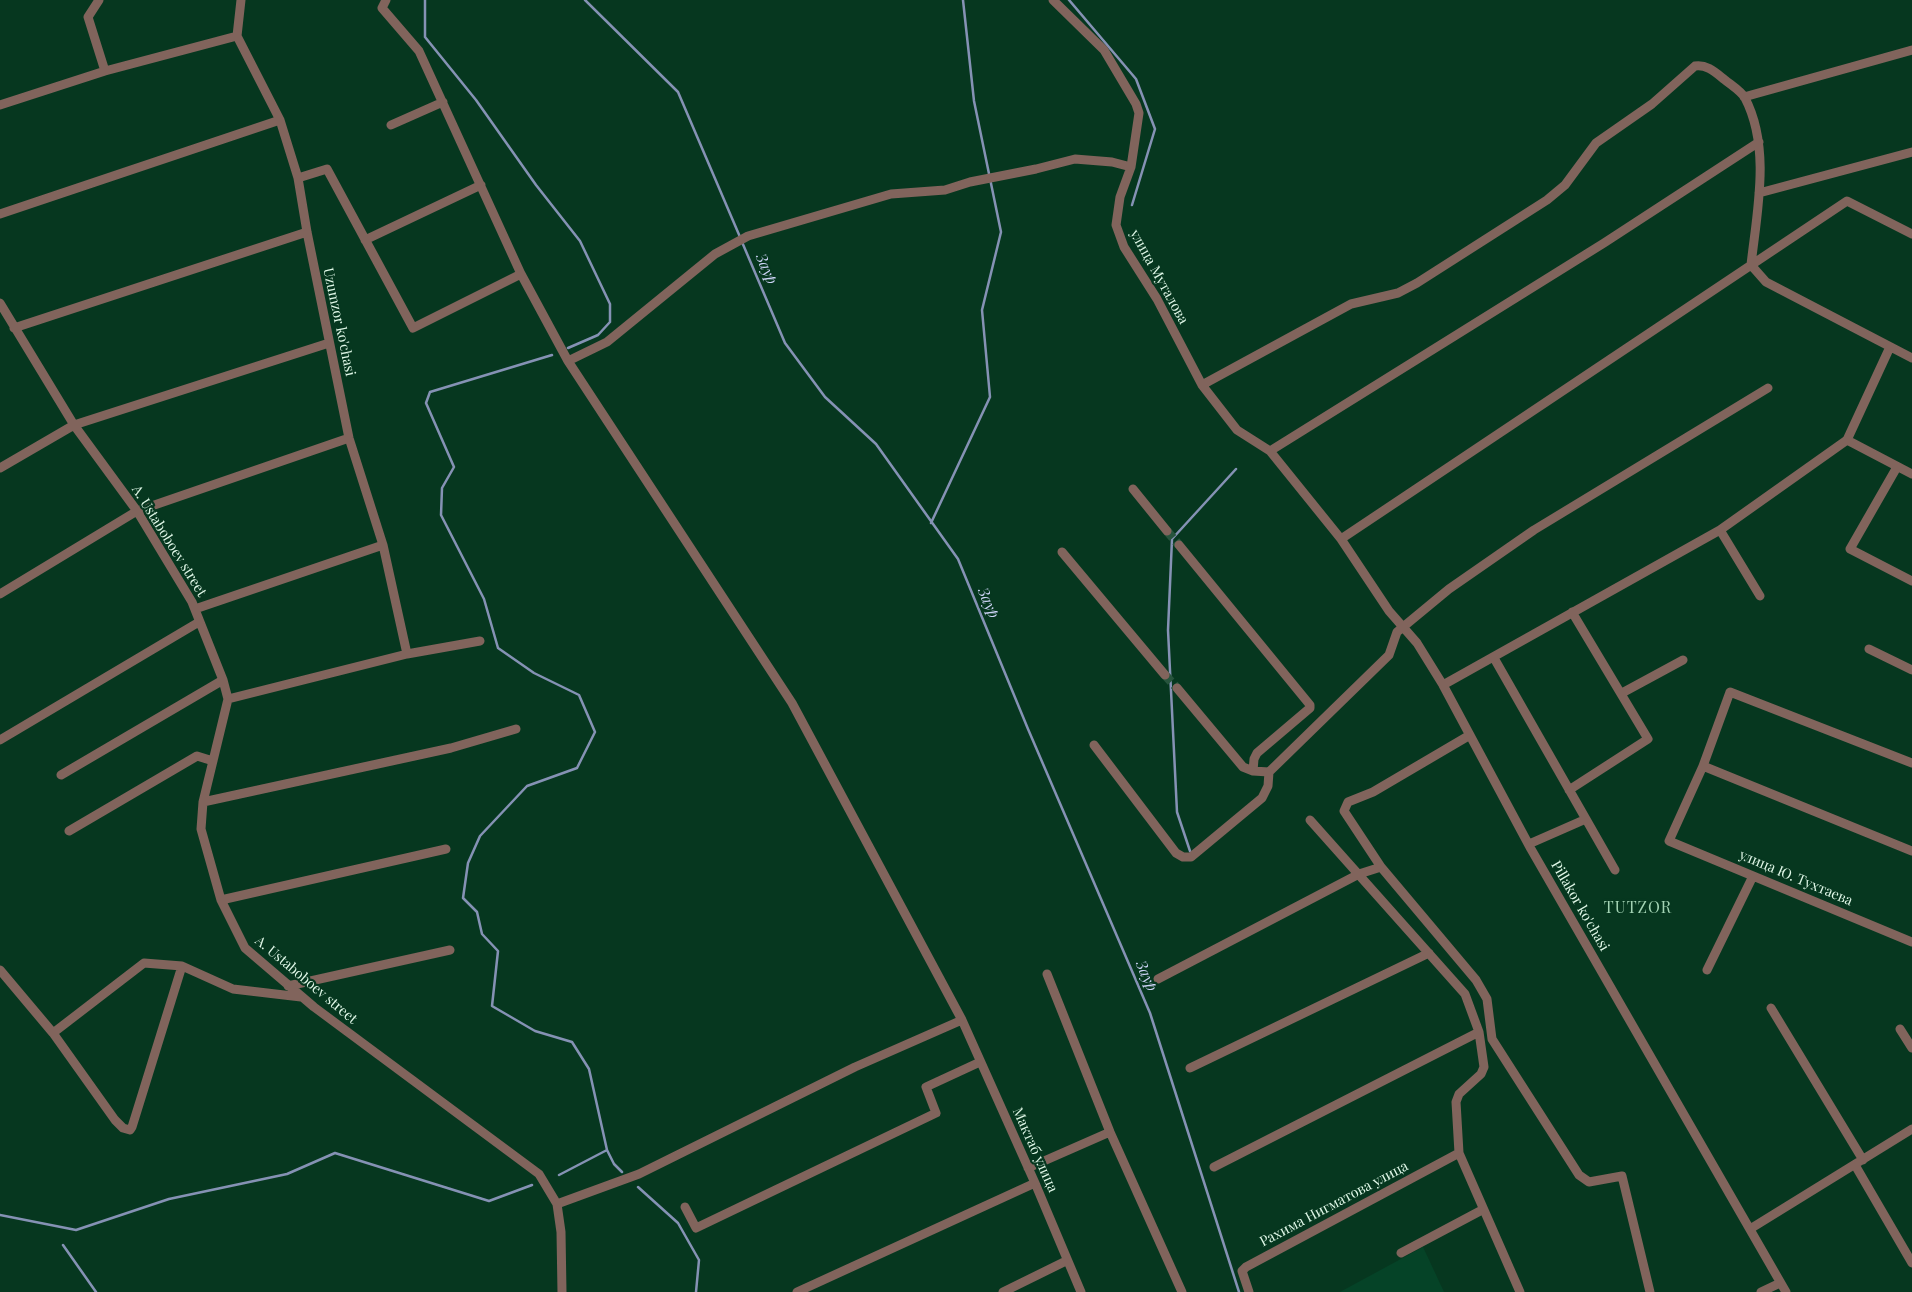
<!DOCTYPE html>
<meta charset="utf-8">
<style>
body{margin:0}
canvas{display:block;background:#06371f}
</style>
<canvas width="1912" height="1292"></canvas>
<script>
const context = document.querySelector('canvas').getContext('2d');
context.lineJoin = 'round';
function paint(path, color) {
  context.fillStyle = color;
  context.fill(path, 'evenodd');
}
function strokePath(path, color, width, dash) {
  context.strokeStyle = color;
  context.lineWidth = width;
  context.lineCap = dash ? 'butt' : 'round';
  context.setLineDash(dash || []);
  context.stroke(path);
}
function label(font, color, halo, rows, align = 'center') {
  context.font = font + ' "Playfair Display",serif';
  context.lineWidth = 4.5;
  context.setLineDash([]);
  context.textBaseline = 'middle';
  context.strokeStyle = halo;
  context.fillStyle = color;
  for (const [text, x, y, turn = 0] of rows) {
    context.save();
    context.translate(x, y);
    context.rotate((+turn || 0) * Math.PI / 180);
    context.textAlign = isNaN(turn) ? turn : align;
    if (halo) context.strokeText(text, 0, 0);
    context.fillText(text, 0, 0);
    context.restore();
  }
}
paint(new Path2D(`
 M1423,1247L1444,1292H1340Z`), '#054327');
strokePath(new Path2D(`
 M425,0V37L476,100L536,185L580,241L610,304V322L598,335L568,348
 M585,0L678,92L740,237
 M1069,0L1136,79L1155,129L1132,205
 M742,242L785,343L825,397L876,444L958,559L1028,729L1150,1013L1239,1292
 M552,355L430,392L426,403L454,467L442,488L441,515L484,599L498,648L534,673L579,695L595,732L577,768L527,786L480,836L468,863L463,898L477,912L482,934L498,951L492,1006L535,1031L572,1042L589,1069L607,1150L614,1164L622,1172
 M931,523L990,397L982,310L1001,232L974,101L963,0
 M1190,851L1177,812L1168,630L1172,539L1236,469
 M559,1175L607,1150
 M638,1187L678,1223L699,1260L696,1292
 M0,1215L76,1230L169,1199L287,1174L335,1153L489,1201L532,1185
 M63,1245L96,1292`), '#8592b4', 2.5);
strokePath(new Path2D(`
 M1167,531L1179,545
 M1165,675L1177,688`), '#27543d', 9, [9, 4.5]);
strokePath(new Path2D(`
 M99,0L88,17L105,71
 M241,0L237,36L280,120L298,178L307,232L349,438L383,545L407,654
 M386,0L382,8L419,51L521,274L568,361L792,703L962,1020L1035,1183L1081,1292
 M1053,0L1104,50L1136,104L1139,113L1131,167L1120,197L1116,225L1124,247L1157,299L1202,385L1237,430L1270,451L1341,539L1389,611L1417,643L1443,685L1531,849L1786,1292
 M1744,97L1912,50
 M0,105L105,71L237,36
 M391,125L443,102
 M298,178L327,169L413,328L521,274
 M1759,193L1912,152
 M0,214L280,120
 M365,240L481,185
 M0,303L74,425L137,511L192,602L223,680L228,699L203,802L201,829L221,900L245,948L314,1007L539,1174L557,1204L561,1232L562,1292
 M14,328L307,232
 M568,361L607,342L715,254L748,236L891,194L945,190L970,182L1036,169L1075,159L1112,162L1131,167
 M1202,385L1351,304L1398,293L1417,283L1547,200L1565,185L1596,143L1652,104L1695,66C1707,64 1716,73 1725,80C1731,85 1741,91 1745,98C1771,148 1757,211 1751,265L1766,282L1912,358
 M1847,440L1912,474
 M1270,451L1604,243L1759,142
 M1897,467L1850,549L1912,581
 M0,468L74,425L329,343
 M1133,489L1167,531
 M1720,530L1760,596
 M1341,539L1847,201L1912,234
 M1179,545L1310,705V708L1257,753L1254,759L1253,771
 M1062,552L1165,675
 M0,594L137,511L349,438
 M195,609L383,545
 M1869,649L1912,670
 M1494,658L1615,870
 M1443,685L1720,530L1847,440L1890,347
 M1622,693L1683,660
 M228,699L407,654L480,641
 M0,740L199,622
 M1094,745L1176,853L1183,857H1191L1262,798L1268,786L1269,772L1253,771L1243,767L1177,688
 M1912,763L1730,692L1703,766L1669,841L1912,942
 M1703,766L1912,851
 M1269,772L1389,655L1397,632L1449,589L1534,530L1768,388
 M61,775L223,680
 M1569,790L1648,739L1572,612
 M203,802L451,748L516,729
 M1310,820L1465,994L1479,1032L1484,1067L1481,1074L1459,1094L1456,1102L1459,1153L1520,1292
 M69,831L197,756L213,761
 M1529,844L1586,819
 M1381,867L1344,811L1348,802L1373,792L1470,735
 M221,900L446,849
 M0,970L53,1033L115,1120L123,1128L130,1130L132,1127L182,966
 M1707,970L1753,876
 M1047,974L1110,1132L1182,1292
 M1158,979L1359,874L1381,867L1476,980L1487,999L1492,1039L1579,1175L1589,1182L1622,1176L1650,1292
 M288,986L450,950
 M1771,1008L1863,1160
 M1900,1029L1912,1048
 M53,1033L144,963L182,966L233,989L301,997
 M1190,1068L1429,953
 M1855,1165L1912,1263
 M1214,1167L1479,1032
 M1028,1168L1110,1132
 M557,1204L639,1174L855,1067L962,1020
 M685,1207L696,1228L936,1113L926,1087L980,1062
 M1750,1229L1912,1129
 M1401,1253L1482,1210
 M797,1292L1035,1183
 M1003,1292L1066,1261
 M1249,1292L1242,1271L1246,1267L1459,1153
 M1761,1292L1780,1283`), '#81645c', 9);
label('14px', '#e0f8e8', '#06371f', [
 ["улица Муталова",1159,277,61],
 ["Uzumzor ko'chasi",339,322,78],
 ["A. Ustaboboev street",169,541,58],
 ["улица Ю. Тухтаева",1796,878,23],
 ["Pillakor ko'chasi",1580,906,60],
 ["A. Ustaboboev street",306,980,40],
 ["Мактаб улица",1035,1150,66],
 ["Рахима Нигматова улица",1334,1204,-28]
]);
label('italic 15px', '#ccd3f5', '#06371f', [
 ["Заур",766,269,67],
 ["Заур",988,603,67],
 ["Заур",1146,976,67]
]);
context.letterSpacing = '1px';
label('16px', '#a3d3b4', '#06371f', [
 ["TUTZOR",1638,908]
]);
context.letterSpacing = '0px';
</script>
